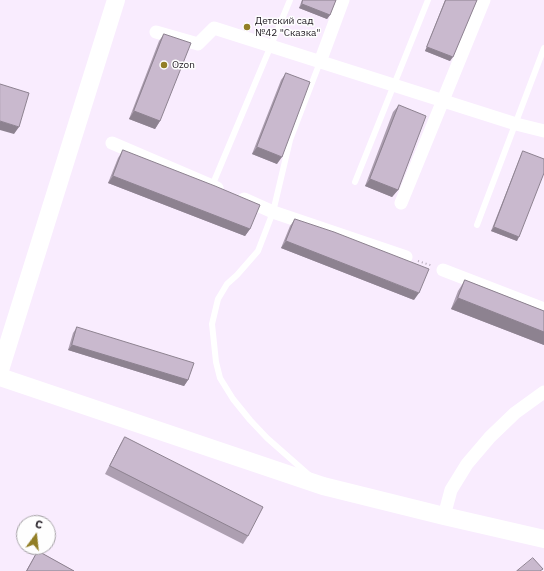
<!DOCTYPE html>
<meta charset="utf-8">
<style>
body{margin:0}
#map{position:relative;width:544px;height:571px;overflow:hidden;background:#f9ecfe;font-family:"IBM Plex Sans",sans-serif}
canvas{display:block}
.north{position:absolute;left:16px;top:515px;width:40px;height:40px;box-sizing:border-box;background:#fefefe;border:1px solid #a5a2a6;border-radius:50%;rotate:15deg;font-size:11px;font-weight:700;line-height:16px;text-align:center;color:#1f1921}
.north::after{content:'';display:block;margin:auto;width:14px;height:18px;background:#927e25;clip-path:polygon(50% 0,100% 100%,50% 72%,0 100%)}
</style>
<div id="map">
<canvas width="544" height="571"></canvas>
<div class="north">С</div>
</div>
<script>
const context = document.querySelector('canvas').getContext('2d');
context.lineJoin = 'round';
function strokePath(path, color, width, dash) {
  context.strokeStyle = color;
  context.lineWidth = width;
  context.lineCap = dash ? 'butt' : 'round';
  context.setLineDash(dash || []);
  context.stroke(path);
}
function paint(path, color) {
  context.fillStyle = color;
  context.fill(path, 'evenodd');
}
function label(font, color, halo, rows, align = 'center') {
  context.font = font + ' "IBM Plex Sans",sans-serif';
  context.lineWidth = 3;
  context.setLineDash([]);
  context.textBaseline = 'middle';
  context.strokeStyle = halo;
  context.fillStyle = color;
  for (const [text, x, y, turn = 0] of rows) {
    context.save();
    context.translate(x, y);
    context.rotate((+turn || 0) * Math.PI / 180);
    context.textAlign = isNaN(turn) ? turn : align;
    if (halo) context.strokeText(text, 0, 0);
    context.fillText(text, 0, 0);
    context.restore();
  }
}
strokePath(new Path2D(`
 M418,261L433,266`), '#b4a9b8', 2, [1, 3]);
strokePath(new Path2D(`
 M355,182L428,0
 M212,186L290,0
 M477,225L544,48
 M309,475L267,438L250,420L233,399L220,378L216,362L212,324L218,299L227,284L237,275L258,251L273,212L290,140L320,62`), '#fff', 6);
strokePath(new Path2D(`
 M156,32L198,44L214,28L516,124L544,131
 M320,62L343,0
 M112,143L217,188
 M244,199L273,212L406,257
 M401,203L484,0
 M443,270L544,309
 M444,516L451,490L467,464L490,437L515,413L544,392`), '#fff', 13);
strokePath(new Path2D(`
 M0,370L116,0
 M0,377L323,486L444,516L544,539`), '#fff', 18);
paint(new Path2D(`
 M302,0H336L330,15L327,19L299,8Z
 M445,0H477L450,61L425,51Z
 M164,34L160,121L155,129L129,119L159,41Z
 M286,73L277,164L252,154L281,80Z
 M399,105L398,190L392,197L365,186L393,112Z
 M123,150L250,229L245,236L108,183L118,158Z
 M523,151L517,241L491,231L521,155Z
 M295,219L414,300L281,248L290,226Z
 M465,280L544,311V345L451,309L458,291Z
 M77,327L188,380L184,386L68,350L73,333Z
 M125,437L248,536L243,544L105,474L120,445Z
 M38,551L74,571H26L33,559Z`), '#ad9fb1');
paint(new Path2D(`
 M302,4L330,15L327,19L299,8Z
 M427,47L453,57L450,61L425,51Z
 M134,111L160,121L155,129L129,119Z
 M0,121L19,127L14,134L0,130Z
 M257,147L282,157L277,164L252,154Z
 M113,176L250,229L245,236L108,183Z
 M370,179L398,190L392,197L365,186Z
 M494,227L519,237L517,241L491,231Z
 M286,241L419,293L414,300L281,248Z
 M458,298L544,332V345L451,309Z
 M72,345L188,380L184,386L68,350Z`), '#8d8290');
const building = new Path2D(`
 M303,0H336L330,15L302,4Z
 M446,0H477L453,57L427,47Z
 M164,34L191,43L160,121L134,111Z
 M286,73L310,82L282,157L257,147Z
 M0,84L29,93L19,127L0,121Z
 M399,105L426,116L398,190L370,179Z
 M123,150L215,186L260,205L250,229L113,176Z
 M523,151L544,159V173L519,237L494,227Z
 M295,219L334,232L429,269L419,293L286,241Z
 M465,280L544,311V332L458,298Z
 M77,327L194,363L188,380L72,345Z
 M125,437L263,507L248,536L110,466Z
 M38,551L74,571H27Z
 M533,558L543,569L540,571H517Z`);
paint(building, '#c9b9ce');
strokePath(building, '#8d8290', 1);
for (const [x, y, r, color] of [
 [247,27,4,"#927e25"],
 [164,65,4,"#927e25"]
]) {
  const dot = new Path2D();
  dot.arc(x, y, r, 0, 2 * Math.PI);
  context.fillStyle = color;
  context.fill(dot);
  strokePath(dot, '#fefefe', 1.5);
}
label('10px', '#1f1921', '#fefefe', [
 ["Детский сад",255,21],
 ["№42 \"Сказка\"",255,33],
 ["Ozon",172,65]
], 'left');
</script>
